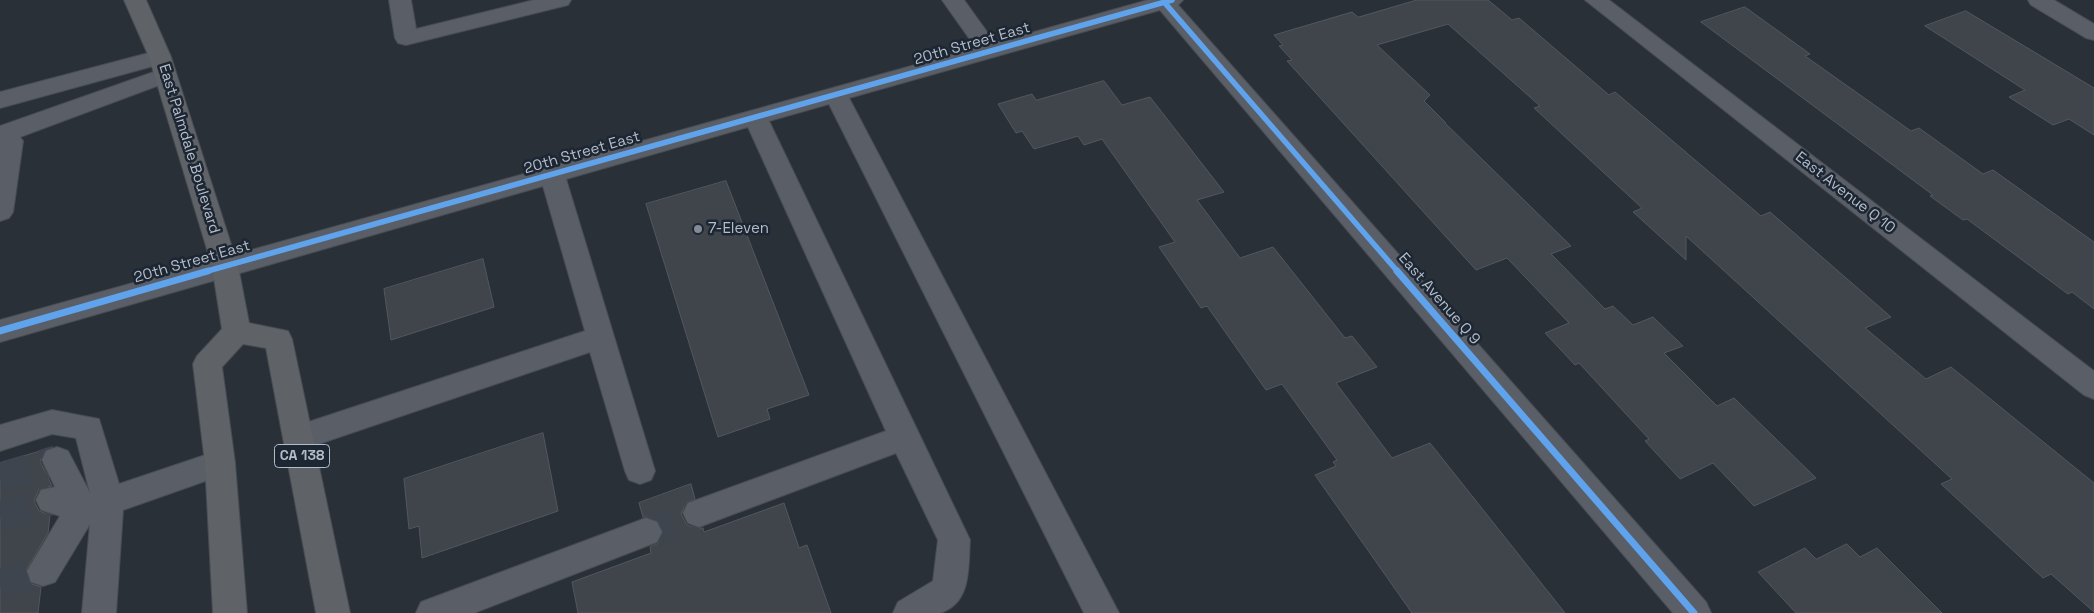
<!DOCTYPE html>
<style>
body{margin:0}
canvas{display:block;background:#2a3038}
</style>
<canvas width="2094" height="613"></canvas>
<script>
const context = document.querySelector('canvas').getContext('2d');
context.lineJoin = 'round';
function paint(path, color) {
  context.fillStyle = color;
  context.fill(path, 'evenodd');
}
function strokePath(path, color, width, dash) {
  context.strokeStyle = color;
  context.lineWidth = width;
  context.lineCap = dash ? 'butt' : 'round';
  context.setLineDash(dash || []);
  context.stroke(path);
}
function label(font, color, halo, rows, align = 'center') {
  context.font = font + ' "Space Grotesk",sans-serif';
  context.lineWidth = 5;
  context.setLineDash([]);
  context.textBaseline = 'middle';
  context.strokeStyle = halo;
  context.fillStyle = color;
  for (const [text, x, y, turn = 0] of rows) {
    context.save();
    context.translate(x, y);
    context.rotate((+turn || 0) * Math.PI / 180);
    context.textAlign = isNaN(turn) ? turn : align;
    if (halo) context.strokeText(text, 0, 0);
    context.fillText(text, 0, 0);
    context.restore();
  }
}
const building = new Path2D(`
 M1417,0H1488L1512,20L1519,18L1609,95L1615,92L1761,216L1770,212L1891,317L1865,328L1926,379L1951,367L2094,483V612L2051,574L2043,578L1941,484L1952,479L1686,236V260L1633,212L1642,208L1534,108L1540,106L1448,24L1377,45L1430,95L1424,101L1446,123H1445L1571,246L1551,254L1605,309L1613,306L1633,325L1653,317L1683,346L1664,353L1717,406L1734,398L1816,478L1754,506L1713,463L1680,479L1645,441L1649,439L1579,363L1575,365L1545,333L1569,323L1507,258L1476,270L1287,61L1292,60L1279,46L1283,45L1274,35L1352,12L1358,17Z
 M1745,7L1810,54L1805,56L1911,131L1919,128L1983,174L1993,170L2094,242V309L2072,292L2068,294L1967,219L1963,220L1930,196L1933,195L1701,22Z
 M1966,11L2094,88V135L2069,119L2053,125L2009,97L2025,90L1925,26Z
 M1104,81L1122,105L1150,97L1224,192L1197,200L1240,258L1273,247L1345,338L1352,336L1377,367L1336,383L1392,458L1430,443L1565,613H1412L1315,475L1336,466L1333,462L1337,460L1282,384L1266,390L1207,306L1201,308L1159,247L1175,242L1102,139L1084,145L1078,136L1034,149L1022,131L1016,133L998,104L1032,94L1036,100Z
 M726,181L809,395L767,409L770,419L718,437L646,204Z
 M483,259L494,307L391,340L384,289Z
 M543,433L558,511L422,558L419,526L409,529L404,479Z
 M45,450L40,461L52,486L39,489L34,501L39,511L50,515L48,533L25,572L29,583L41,587L38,613H0V463Z
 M691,484L695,499L686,502L681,514L687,525L698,529L703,528L704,532L784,503L799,548L807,545L831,613H578L572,582L651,553L650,547L659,543L664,531L658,520L647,516L643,517L639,503Z
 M1847,544L1860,557L1877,548L1942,613H1796L1758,572L1805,548L1816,559Z`);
paint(building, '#3f454b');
strokePath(building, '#52575f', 1);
strokePath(new Path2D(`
 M0,478L57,460
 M0,516L52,500
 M646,532L699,513
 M0,585L43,571`), '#3f454e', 30, [30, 15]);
const minor = new Path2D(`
 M389,0H411L416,29L534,0H571L568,5L406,45L398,43L395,38Z
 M942,0H964L995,43L1148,0H1183L1178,5L1706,602L1711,613H1673L1160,10L849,98L1119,613H1084L829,104L769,121L970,540C968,567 972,603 940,613C929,613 905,613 893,613L898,602L933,581L938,540L896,453L699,527L688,523L683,513L688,503L886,431L748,127L566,179L655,471L651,480L640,484L629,480L625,471L590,352L298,451L287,447L283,438L287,429L585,331L543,186L0,342V320L976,48Z
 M1585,0H1609L2094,371V399L2084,395Z
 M2028,0H2054L2094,24V40L2086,38L2031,5Z
 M160,50L168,52L171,57L168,62L0,108V92Z
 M165,68L173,70L176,75L173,80L20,137L23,141L13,212L9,218L0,221V126Z
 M52,410L99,419L119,484L220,450L231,454L235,463L231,472L123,510L116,613H82L90,524L55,582L43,586L31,582L27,571L60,516L41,510L36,500L41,490L55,487L42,460L46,451L57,447L68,451L90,493L76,438L52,434L0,451V425Z
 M646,518L657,522L662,532L657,542L474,613H416L421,602Z`);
const highway = new Path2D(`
 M124,0H146L171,57L238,266L249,323L288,331L292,339L350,613H316L266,348L243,344L222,367L235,463L247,613H213L205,463L193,364L197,356L222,329L212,266L149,57Z`);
strokePath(minor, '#484c53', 2);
strokePath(highway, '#474c53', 2);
paint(minor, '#5a5e66');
paint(highway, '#5f6266');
strokePath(new Path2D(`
 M1164,2L1398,272
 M204,272L1172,0`), '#60a3ed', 5.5);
strokePath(new Path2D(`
 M1397,271L1694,613
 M0,331L208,271`), '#60a3ed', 7);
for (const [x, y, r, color] of [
 [698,229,5,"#848b96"]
]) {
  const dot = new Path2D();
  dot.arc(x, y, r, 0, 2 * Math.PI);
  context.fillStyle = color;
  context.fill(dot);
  strokePath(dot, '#1d2633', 2);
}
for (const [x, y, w] of [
 [302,456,55]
]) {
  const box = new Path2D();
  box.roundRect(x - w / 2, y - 11.5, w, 23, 4);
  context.fillStyle = '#1d2633';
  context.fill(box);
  strokePath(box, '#b4bcc9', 1);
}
label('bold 14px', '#b4bcc9', null, [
 ["CA 138",302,456]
]);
label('15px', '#b4bcc9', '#1d2633', [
 ["20th Street East",972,44,-16],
 ["East Palmdale Boulevard",189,149,73],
 ["20th Street East",582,153,-16],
 ["East Avenue Q 10",1845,193,38],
 ["20th Street East",192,262,-16],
 ["East Avenue Q 9",1439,299,49]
]);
label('15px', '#b4bcc9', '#1d2633', [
 ["7-Eleven",708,229]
], 'left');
</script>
